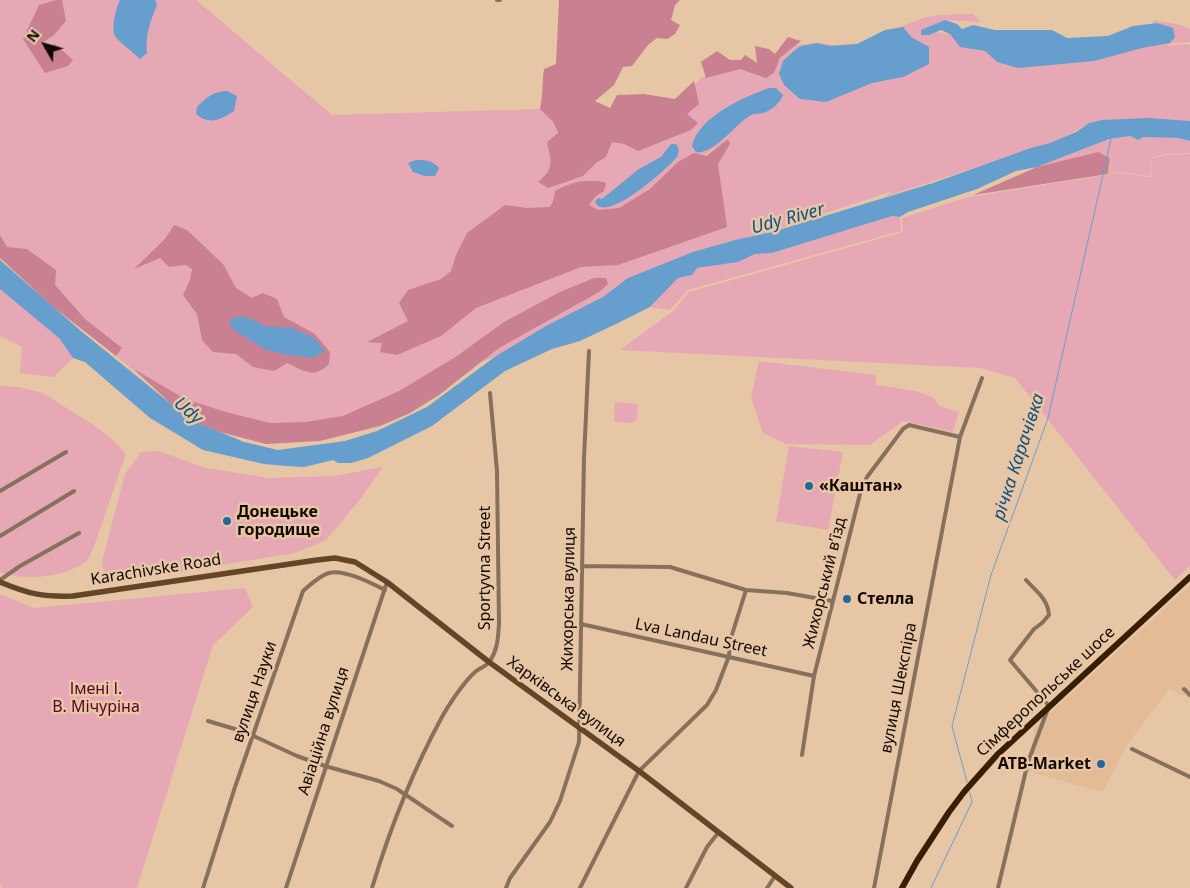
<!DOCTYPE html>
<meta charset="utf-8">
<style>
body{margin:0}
#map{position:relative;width:1190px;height:888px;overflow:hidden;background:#e7c6a6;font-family:"Noto Sans",sans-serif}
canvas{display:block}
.north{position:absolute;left:20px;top:20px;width:50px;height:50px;-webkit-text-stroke:4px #e7c6a6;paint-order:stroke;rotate:308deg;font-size:14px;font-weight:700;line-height:20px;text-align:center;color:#140902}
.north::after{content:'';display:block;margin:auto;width:18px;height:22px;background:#140902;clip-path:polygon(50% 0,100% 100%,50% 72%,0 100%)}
</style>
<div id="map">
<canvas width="1190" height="888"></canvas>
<div class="north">N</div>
</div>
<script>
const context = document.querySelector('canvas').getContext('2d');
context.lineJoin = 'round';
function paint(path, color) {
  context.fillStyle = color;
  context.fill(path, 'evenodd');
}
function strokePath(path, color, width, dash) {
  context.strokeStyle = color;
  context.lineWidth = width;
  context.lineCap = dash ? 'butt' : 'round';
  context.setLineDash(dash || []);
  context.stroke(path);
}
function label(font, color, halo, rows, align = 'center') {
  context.font = font + ' "Noto Sans",sans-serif';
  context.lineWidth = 5;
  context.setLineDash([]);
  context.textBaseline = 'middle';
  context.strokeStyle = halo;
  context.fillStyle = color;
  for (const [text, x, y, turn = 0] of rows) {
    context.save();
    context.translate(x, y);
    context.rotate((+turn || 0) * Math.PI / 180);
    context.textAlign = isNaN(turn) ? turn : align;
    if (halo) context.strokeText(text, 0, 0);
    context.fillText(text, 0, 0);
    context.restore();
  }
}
paint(new Path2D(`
 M1190,585V698L1169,689L1128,744L1103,791L1090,789L1028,771L1035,727Z`), '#e3bc97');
paint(new Path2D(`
 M0,0H196L332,115L540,109C563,132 558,132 552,162L693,90L695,84L702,77L740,69L766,77L783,56L797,45L815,43L836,45L857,44L923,18L938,15L973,14L981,22L945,20L922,30L950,34L978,50L985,51L997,62L1142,48L1168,43L1172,29L1153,23V20L1181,25L1190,29V42L1168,44L1169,46L1184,44L1190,45V121L1089,123L1054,143L1014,155L884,197L896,190L789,225L767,233L723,243L597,301L496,356L340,422L255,426L173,403L116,356L0,243ZM728,139L730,144L718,164L705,155Z
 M1130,136L1138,140L1143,137L1178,138L1190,141V153L1165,154L1152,157L1150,176L1119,172L1109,174L1111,158L1098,152L1037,167L1109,139Z
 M1190,154V566L1175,580L1015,378L980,368L620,350L672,312L689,292L903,232L902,218L968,197L1119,173L1151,177L1152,158L1166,155Z
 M892,216L900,217L901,231L688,290L670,310L650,307L678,278L692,275L697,268L738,262L755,254L772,253Z
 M0,286L59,338L73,358L53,377L20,373L22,347L0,336Z
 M759,361L875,375L877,385L916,391L934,398L938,405L959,412L953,432L903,421L870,445L786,444L763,433L751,398Z
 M0,386L18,387L43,393L95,426L112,439L126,454L93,549C91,553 89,559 85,562C64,578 24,581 0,572Z
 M615,402L638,404L637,419L632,423L616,422L614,421Z
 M789,446L843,452L828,530L776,521Z
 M158,451L206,468L269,478L334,476L383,467L358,502L326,540L295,553L113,583L104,576L102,561L125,474L141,452Z
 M245,588L253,607L213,645L137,888H2L0,884V594L34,608Z`), '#e5a8b4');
paint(new Path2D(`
 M56,0H62L66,21L54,35L42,43L46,47L55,44L73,60L68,66L45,73L23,39L39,5Z
 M559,0H680L675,5L671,20L680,25L675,34L667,39L657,38L648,45L632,66L623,67L614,85L595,101L610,108L617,95L644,94L675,99L694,81L699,104L687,114L698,123L691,130L638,151L624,144L612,142L606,157L596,163L583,176L548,188L538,182C555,169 551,161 547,142L558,133L553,122L540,109C543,95 542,83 544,69L556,64Z
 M788,37L801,41L780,58L774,73L766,78L740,69L706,78L701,62L717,51L730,60H741L745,55L757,63L755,46L769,49L775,54Z
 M728,139L730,144L718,164L727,227L618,265L581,267L476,308L441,336L397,355L380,352L382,343L367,342L408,321L399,303L408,290L441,279L451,271L456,255L467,233L505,205L527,208L550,207L553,201L555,191C571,182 588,178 606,183L604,191L595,197L589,205L598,210L619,208L650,189L678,162L694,153L706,156Z
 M1098,152L1110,158L1108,174L973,195L1037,167Z
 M174,225L187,230L223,264L236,288L252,298L263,293L277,299L284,317L315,334L330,352L329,364C314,379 304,371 287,363L274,371L253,367L236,354L213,352L202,340L197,314L183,295L190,280L192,269L186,265L169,267L160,258L134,269L165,239Z
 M0,235L7,247L27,249L56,270L55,285L85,319L122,348L116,356L51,305L0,258Z
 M594,278H606L608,284L599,292L499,348L439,395L410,413L380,426L320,441L266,444L220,432L200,424L171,404L134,369L185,399L226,412L270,423L306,422L343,416L399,391L457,356L504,322L560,292Z`), '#c98090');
paint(new Path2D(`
 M120,0H155L157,5C150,22 145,35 147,53L140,59C135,54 117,40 115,36C111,27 116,8 120,0Z
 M945,20L957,24L962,29L973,25L995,30H1052L1067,38L1108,36L1133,26L1157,23L1173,28L1175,37L1170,43L1142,48L1094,61L1018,68L997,62L985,51L960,47L950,34L941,30L929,35H921V30Z
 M903,27L911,37L929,47V64L903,77L872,83L826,102L800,99L784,85L779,74L783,61L795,50L801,46L817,43L830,46L857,44L885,30Z
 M769,88H776L783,95C781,102 771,111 763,113C757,114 753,113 748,117C734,126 713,155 696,152L692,146C698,117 744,97 769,88Z
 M227,91L237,96L234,111C222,119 209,126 196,114L197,107C207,97 212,92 227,91Z
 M1149,118L1190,121V141L1178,138L1143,137L1138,140L1130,136L1109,139L1037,167L1016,171L977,189L908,212L900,217L892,216L772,253L755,254L738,262L697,268L692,275L678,278L650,307L618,323L580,341L552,349L505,371L432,426L368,458L351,463H338L333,460L304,467L286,466L264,464L203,450L150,418L85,362L73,358L59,338L0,289V260L81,331L171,404L200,424L220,432L244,442L278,450L345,441L377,431L427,407L496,356L546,326L603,297L628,278L693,252L735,240L772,232L933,183L1031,148L1050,143L1076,132L1089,123L1102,120Z
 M671,144H676C680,149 679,152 677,157C666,170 618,212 601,207C598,207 597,205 595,202L598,198L602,199L639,169L661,157Z
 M416,160C426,160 432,160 439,168L435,176H425L413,172L408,163Z
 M234,317H247L265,326L293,328L314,338L325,351L313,358L282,354L264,349L232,329L230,322Z`), '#669ece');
strokePath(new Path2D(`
 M967,782L952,726L991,575L1048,418L1111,139
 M931,888L972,802L970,793`), '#669ece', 1);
strokePath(new Path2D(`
 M497,0H500
 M0,491L66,452
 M0,536L74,491
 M582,566L670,567L746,590L787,593L832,601
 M0,580L20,566L79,533
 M581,624L814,676
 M1184,689L1190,695
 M208,721L245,732L297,756L325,766L379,781L397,789L452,826
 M1132,749L1190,777
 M802,755L814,676L861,490L867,477L903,429L909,425L960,437
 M203,888L235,787L303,591C311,584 319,576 329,573C344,569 371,583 385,590
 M286,888L387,582
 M372,888C390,828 413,770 443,715C452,700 462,684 475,672C480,668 487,666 490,661C498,649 498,637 499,624L497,471L490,393
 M506,888L510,878L550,822L560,801L579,742L584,458L589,351
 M580,888L639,771L707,705L716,690L729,656L730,641L746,590
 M686,888L707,847L718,833
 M767,888L775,876
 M874,888L960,437L982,378
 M998,888L1028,762L1049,706L1010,660L1034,629L1042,623L1049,615C1048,599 1036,591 1026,580`), '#87715c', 4);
strokePath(new Path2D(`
 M0,582C29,594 42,597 73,596L317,560L335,558L355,562L387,582L489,662L639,771L791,888`), '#644525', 5.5);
strokePath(new Path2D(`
 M902,888L917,861L949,812L964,792L997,755L1190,577`), '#381e04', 6);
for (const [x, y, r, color] of [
 [809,486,5,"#23689d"],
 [227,521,5,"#23689d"],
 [847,599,5,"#23689d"],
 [1101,764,5,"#23689d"]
]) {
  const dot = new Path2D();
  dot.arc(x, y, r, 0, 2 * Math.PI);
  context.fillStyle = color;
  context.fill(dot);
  strokePath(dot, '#e7c6a6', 2);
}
label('bold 16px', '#140902', '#e7c6a6', [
 ["«Каштан»",819,486],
 ["Донецьке",237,512],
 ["городище",237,530],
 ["Стелла",857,599],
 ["ATB-Market",1091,764,"right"]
], 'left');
label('16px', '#140902', '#e7c6a6', [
 ["Sportyvna Street",485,568,-90],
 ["Karachivske Road",156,570,-9],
 ["Жихорський в’їзд",825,583,-76],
 ["Жихорська вулиця",569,599,-89],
 ["Lva Landau Street",701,638,12],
 ["вулиця Шекспіра",899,688,-79],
 ["вулиця Науки",255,692,-71],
 ["Сімферопольське шосе",1046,692,-43],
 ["Харківська вулиця",566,702,36],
 ["Авіаційна вулиця",324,731,-72]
]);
label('16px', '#5d0127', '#e7c6a6', [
 ["Імені І.",96,689],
 ["В. Мічуріна",96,707]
]);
label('italic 18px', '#10517f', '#e7c6a6', [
 ["Udy River",788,219,-15],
 ["Udy",188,411,41],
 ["річка Карачівка",1019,457,-72]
]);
</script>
